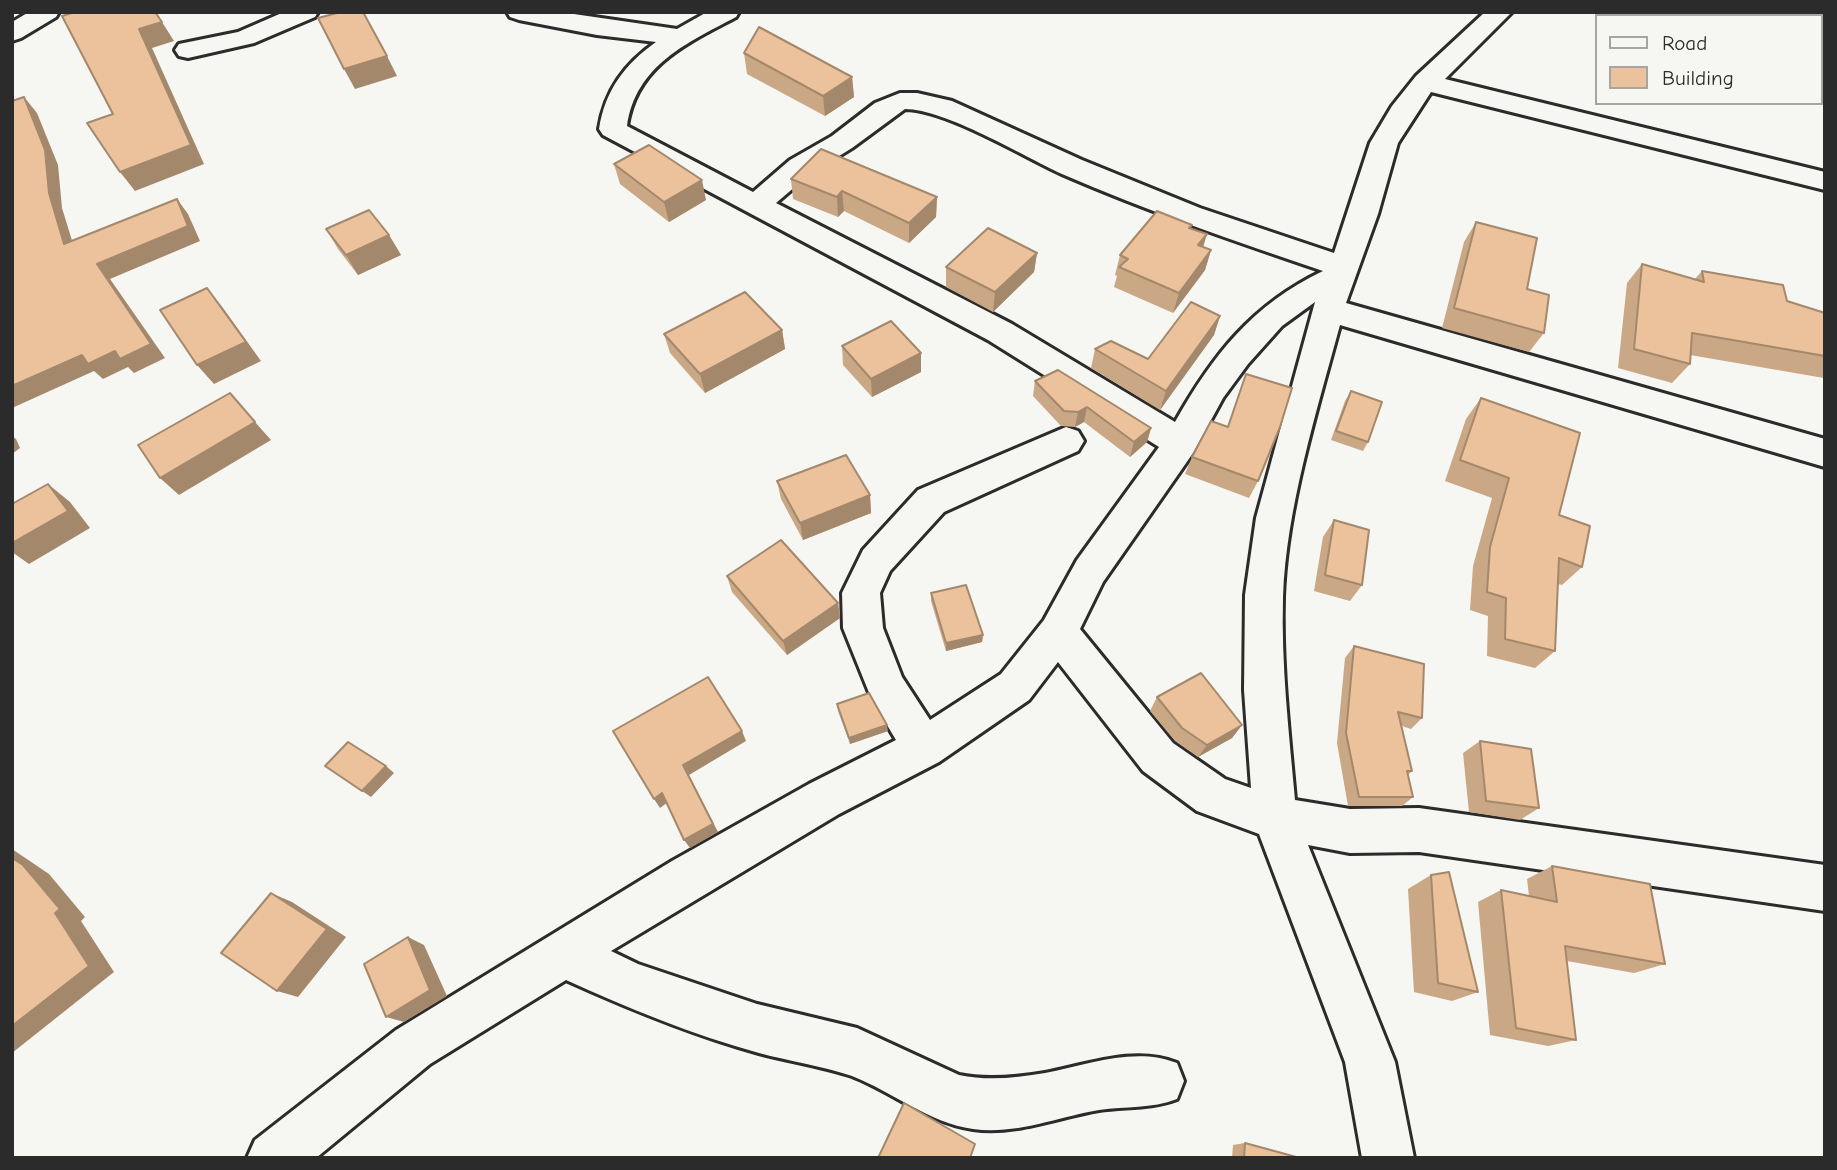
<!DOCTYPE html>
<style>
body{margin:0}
#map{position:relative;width:1837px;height:1170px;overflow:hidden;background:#f6f6f2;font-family:"Comic Neue",sans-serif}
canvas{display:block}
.frame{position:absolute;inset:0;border:14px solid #2b2b2b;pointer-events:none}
.legend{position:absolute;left:1595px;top:14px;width:228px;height:91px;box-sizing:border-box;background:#f6f6f2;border:2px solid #a5a5a2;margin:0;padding:9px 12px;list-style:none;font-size:21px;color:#2b2b2b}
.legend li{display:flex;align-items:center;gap:14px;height:35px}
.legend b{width:35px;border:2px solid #a5a5a2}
</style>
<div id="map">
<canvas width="1837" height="1170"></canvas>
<div class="frame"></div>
<ul class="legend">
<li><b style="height:9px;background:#f6f6f2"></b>Road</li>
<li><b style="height:19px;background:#ebc29b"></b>Building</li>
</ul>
</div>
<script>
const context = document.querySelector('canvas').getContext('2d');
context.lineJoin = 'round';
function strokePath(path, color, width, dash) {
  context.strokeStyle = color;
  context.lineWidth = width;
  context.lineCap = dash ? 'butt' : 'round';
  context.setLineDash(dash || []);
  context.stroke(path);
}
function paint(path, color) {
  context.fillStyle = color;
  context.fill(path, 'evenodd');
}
const minor = new Path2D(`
 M29,12H59L56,17L21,38L12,41V22Z
 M284,12H318L315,17L254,43L188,58L179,56L175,50L179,44L238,32Z
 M507,12H560L677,29L707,12H739L736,17C687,43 636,65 627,126L753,192L790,160L832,136L875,103L900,93H917L952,101L1082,160L1200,208L1334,253L1370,143L1392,106L1416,76L1485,12H1512L1445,79L1825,172V190L1431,92L1398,143L1378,214L1346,303L1825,439V467L1340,325C1317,410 1286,509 1283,597C1281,665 1289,732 1295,800L1350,809L1419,808L1825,865V911L1419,852L1350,853L1308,845L1395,1062L1414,1158H1362L1345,1062L1259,834L1197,811L1143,771L1058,662L1029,700L939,762L839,814L611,951L638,964L757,1004L857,1028L959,1075C987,1081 1016,1078 1045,1073C1087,1065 1135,1046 1177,1063L1184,1081L1177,1099C1151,1109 1126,1106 1099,1110C1058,1117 1016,1135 973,1129C929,1123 893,1092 852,1076C822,1066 789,1061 759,1053C693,1035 628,1008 566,980L430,1064L316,1158H247L255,1140L396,1030L672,861L809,784L896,740L872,700L843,628L842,593L863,550L918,490L1066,427L1078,431L1084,441L1078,451L944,512L890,571L880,593L883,628L902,677L930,720L1001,674L1044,620L1077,560L1159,447L988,340L603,135L599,129C605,90 625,64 656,42L597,35L519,20L510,17ZM905,109C945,109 1023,156 1062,174C1147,211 1235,241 1323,271C1252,305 1213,355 1175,422L1012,324L776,203L810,174L852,148ZM1315,302L1256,518L1245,595L1244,690L1251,788L1225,779L1173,743L1080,629L1103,582L1193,453L1223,398L1248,364L1282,326Z`);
strokePath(minor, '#2b2b2b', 6);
paint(minor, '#f6f6f2');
paint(new Path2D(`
 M744,53L852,77L854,97L825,116L747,74Z
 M614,164L706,200L669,222L620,184Z
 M791,179L937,197L936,217L909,243L844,211L838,217L793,199Z
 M1476,222L1544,333L1529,352L1442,328L1464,242Z
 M1192,225L1191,228L1203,247L1211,250L1205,270L1173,313L1114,287L1117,276L1115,275L1120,255Z
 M326,229L389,235L401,255L358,275L338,249Z
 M1037,253L1034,272L993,312L946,287V267Z
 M1642,264L1695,279L1702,271L1787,301L1825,313V377L1824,378L1690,355V364L1672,383L1618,368L1627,283Z
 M1220,316L1214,335L1160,410L1091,368L1095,349L1148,359Z
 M782,330L785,349L705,393L670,353L664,334Z
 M842,346L921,372L872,397L843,365Z
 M1246,374L1258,481L1249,498L1185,474L1192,457L1227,427Z
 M1035,381L1151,428L1147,442L1130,457L1084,422L1075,427L1061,426L1033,396Z
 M1351,391L1368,442L1363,451L1331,440L1345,401Z
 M1481,398L1559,515L1582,567L1562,585L1558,584L1555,651L1535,668L1487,656L1488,616L1470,610L1473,566L1492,498L1445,481L1466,419Z
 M777,481L870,495L871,513L803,540L781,499Z
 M1334,520L1362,585L1350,601L1314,591L1323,537Z
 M727,576L838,603L840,618L787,655L732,592Z
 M931,593L983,635L982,642L946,651L931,601Z
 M1354,646L1422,718L1411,729L1402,726L1412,771L1408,775L1413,797L1402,806H1348L1337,743L1345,658Z
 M1157,697L1242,725L1232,738L1198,757L1175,741L1150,711Z
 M837,704L888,731L850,744L838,711Z
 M1480,741L1539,808L1520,820L1469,812L1463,753Z
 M1552,866L1665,964L1634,973L1567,961L1576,1040L1548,1046L1490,1035L1478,902L1501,890L1529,896L1527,879Z
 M1431,875L1478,992L1452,1001L1414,992L1408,889Z
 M1245,1143L1300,1158H1232L1233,1145Z`), '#caa785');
paint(new Path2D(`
 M162,22L174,41L152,48L204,164L135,191L120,172L139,29Z
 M387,56L397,76L355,89L344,69Z
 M852,77L854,97L825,116L823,96Z
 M24,97L37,113L58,165L62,208L78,260L64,244L49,193Z
 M702,180L706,200L669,222L664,202Z
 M842,191L844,211L838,217L837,197Z
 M937,197L936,217L909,243V223Z
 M177,199L188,214L200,241L110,279L165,358L134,373L128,367L103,379L94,371L12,408V386L97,264Z
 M1207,234L1201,254L1198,245Z
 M389,235L401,255L358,275L346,255Z
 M1211,250L1205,270L1173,313L1179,293Z
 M1037,253L1034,272L993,312L995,292Z
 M207,288L223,308L261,361L214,384L197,365Z
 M1220,316L1214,335L1160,410L1166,391Z
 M782,330L785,349L705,393L700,374Z
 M921,353V372L872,397L871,379Z
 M1087,407L1084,422L1075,427L1078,412Z
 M255,422L271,440L179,495L160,478Z
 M1151,428L1147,442L1130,457L1134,442Z
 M12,436L16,439L20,448L12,454Z
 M48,484L70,502L90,528L29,564L12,552V543Z
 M870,495L871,513L803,540L800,523Z
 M838,603L840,618L787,655L783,641Z
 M983,635L982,642L946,651V643Z
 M887,725L888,731L850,744L849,738Z
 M1242,725L1232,738L1198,757L1207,745Z
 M742,731L746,741L689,775L718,832L690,848L684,840L683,765Z
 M386,766L394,773L371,797L362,791Z
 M662,793L668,802L660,808L654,799Z
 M12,849L49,874L85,917L81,921L114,972L12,1053V1026L55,913L12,858Z
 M271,893L292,902L346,937L298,997L277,991Z
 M408,937L424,945L447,996L404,1022L386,1017Z`), '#a4886c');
const building = new Path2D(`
 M75,12H155L162,22L139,29L191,145L120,172L87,123L113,114L62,16Z
 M341,12H363L387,56L344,69L318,18Z
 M759,27L852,77L823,96L744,53Z
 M24,97L45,150L49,193L64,244L177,199L188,226L97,264L151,344L120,359L115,351L88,364L82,355L12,386V101Z
 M649,145L702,180L664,202L614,164Z
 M821,149L937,197L909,223L842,191L837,197L791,179Z
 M369,210L389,235L346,255L326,229Z
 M1157,211L1192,225L1189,228L1207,234L1198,245L1211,250L1179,293L1119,267L1128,259L1120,255Z
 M1476,222L1537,238L1527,289L1549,295L1544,333L1454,308Z
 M988,228L1037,253L995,292L946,267Z
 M1642,264L1704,282L1702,271L1783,285L1787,301L1825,313V356L1692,333L1690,364L1634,349Z
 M207,288L246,342L197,365L160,310Z
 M745,292L782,330L700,374L664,334Z
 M1191,302L1220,316L1166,391L1095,349L1111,341L1148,359Z
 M891,321L921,353L871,379L842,346Z
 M1058,370L1151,428L1134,442L1087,407L1078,412L1064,411L1035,381Z
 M1246,374L1292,388L1280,427L1258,481L1192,457L1211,421L1228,427Z
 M1351,391L1382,402L1368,442L1336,431Z
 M230,393L255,422L160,478L138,445Z
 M1481,398L1580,433L1559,515L1590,526L1582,567L1559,558L1555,651L1505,639L1506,598L1487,592L1490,547L1509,478L1460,460Z
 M846,455L870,495L800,523L777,481Z
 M48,484L68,511L12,543V504Z
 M1334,520L1369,530L1362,585L1325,575Z
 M781,540L838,603L783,641L727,576Z
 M966,585L983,635L946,643L931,593Z
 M1354,646L1424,664L1422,718L1398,712L1412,771H1407L1413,797H1359L1346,733Z
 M1201,673L1242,725L1207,745L1182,728L1157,697Z
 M708,677L742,731L683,765L713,824L684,840L662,793L654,799L613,731Z
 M869,693L887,725L849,738L837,704Z
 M1480,741L1531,749L1539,808L1486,801Z
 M348,742L386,766L362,791L325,766Z
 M12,858L23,865L60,909L55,913L89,966L12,1026Z
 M1552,866L1650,884L1665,964L1565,946L1576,1040L1516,1028L1501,890L1557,902Z
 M1449,872L1478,992L1438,983L1431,875Z
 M271,893L327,929L277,991L221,953Z
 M408,937L430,990L386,1017L364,964Z
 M904,1103L975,1144L970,1158H878Z
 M1245,1143L1300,1158H1244Z`);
paint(building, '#ebc29b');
strokePath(building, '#a4886c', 2);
</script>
